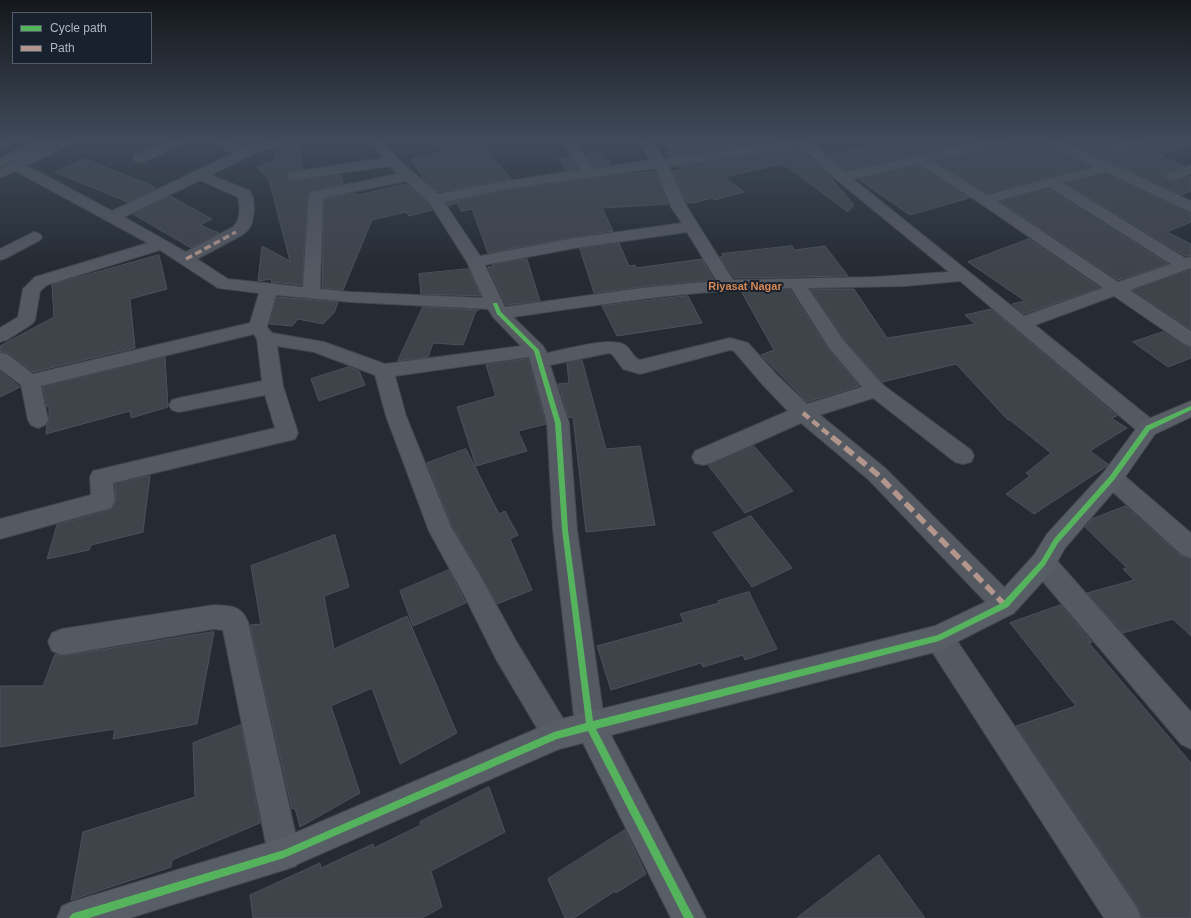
<!DOCTYPE html>
<style>
body{margin:0}
#map{position:relative;width:1191px;height:918px;overflow:hidden;background:#252b32;font-family:Helvetica,sans-serif}
canvas{display:block}
.legend{position:absolute;left:12px;top:12px;width:140px;height:52px;box-sizing:border-box;background:#18212d;border:1px solid #545d6a;margin:0;padding:5px 7px;list-style:none;font-size:12px;color:#adb7c6}
.legend li{display:flex;align-items:center;gap:8px;height:20px}
.legend b{width:20px;border:1px solid #545d6a}
</style>
<div id="map">
<canvas width="1191" height="918"></canvas>
<ul class="legend">
<li><b style="height:5px;background:#56b35d"></b>Cycle path</li>
<li><b style="height:5px;background:#b2968c"></b>Path</li>
</ul>
</div>
<script>
const context = document.querySelector('canvas').getContext('2d');
context.lineJoin = 'round';
function paint(path, color) {
  context.fillStyle = color;
  context.fill(path, 'evenodd');
}
function strokePath(path, color, width, dash) {
  context.strokeStyle = color;
  context.lineWidth = width;
  context.lineCap = dash ? 'butt' : 'round';
  context.setLineDash(dash || []);
  context.stroke(path);
}
function label(font, color, halo, rows, align = 'center') {
  context.font = font + ' Helvetica,sans-serif';
  context.lineWidth = 4;
  context.setLineDash([]);
  context.textBaseline = 'middle';
  context.strokeStyle = halo;
  context.fillStyle = color;
  for (const [text, x, y, turn = 0] of rows) {
    context.save();
    context.translate(x, y);
    context.rotate((+turn || 0) * Math.PI / 180);
    context.textAlign = isNaN(turn) ? turn : align;
    if (halo) context.strokeText(text, 0, 0);
    context.fillText(text, 0, 0);
    context.restore();
  }
}
const building = new Path2D(`
 M433,141H479L511,179L438,192L424,180L411,159L441,152Z
 M660,141H774L668,157L664,153L671,152Z
 M887,141H974L845,170L827,154L858,147L860,149Z
 M1008,141H1044L1045,145L1090,167L987,193L936,162L1006,145Z
 M1066,141H1120L1114,144L1112,147L1115,152H1126L1144,145L1145,141H1188L1189,145L1160,155L1184,166L1168,172L1165,177L1168,180L1173,181L1191,176V191L1181,195Z
 M299,144L303,169L288,172L286,175L288,180L294,181L341,175L343,184L311,191L308,194L302,285L271,282L272,279L258,281L262,246L290,261L269,180L257,167L276,161L275,149Z
 M801,149L807,155L808,159L811,158L825,171L854,205L848,212L783,164L724,177L744,192L714,200L712,198L693,203H687L673,171L682,170L678,166Z
 M603,153L611,165L594,167L586,155Z
 M571,157L578,169L566,171L559,159Z
 M85,159L146,183L156,188L127,202L55,172Z
 M918,166L969,198L910,215L858,179Z
 M656,172L668,204L602,208L613,231L575,237L488,253L472,209L461,211L457,203L448,206L446,203L500,191L623,174Z
 M1106,174L1191,213V222L1167,232L1191,244V256H1185L1067,184Z
 M407,184L428,203L432,210L409,216L406,212L372,220L343,290L322,288L324,199L356,193L357,195Z
 M1049,189L1168,264L1118,280L1001,202Z
 M170,196L212,219L200,225L219,233L191,248L133,214Z
 M1029,239L1100,288L1024,314L1012,304L1025,301L968,262Z
 M619,243L629,266L635,265L636,268L702,259L714,280L642,287L594,293L580,249Z
 M792,246L794,250L825,246L848,276L734,278L720,257L723,256L722,254Z
 M159,255L167,289L130,299L135,348L33,372L8,353L0,352V346L54,317L52,285Z
 M527,259L540,301L506,305L488,267H493L492,265Z
 M469,269L481,296L421,294L419,274Z
 M1191,270V329L1133,290Z
 M811,289H854L887,338L975,324L965,315L991,309L1117,416L1111,418L1127,428L1090,451L1108,464L1107,466L1034,514L1006,494L1030,476L1026,473L1051,453L1010,420H1008L956,364L882,382L845,340Z
 M790,290L829,350L859,386L807,402L761,355L774,350L741,291Z
 M688,296L702,323L617,336L602,306Z
 M277,297L338,302L334,313L323,324L298,319L292,326L270,324Z
 M423,307L479,310L476,311L463,345L433,343L428,357L398,361Z
 M1163,332L1183,345L1191,347V358L1168,367L1133,342Z
 M165,357L168,407L131,418L130,411L46,434L47,425L49,420V406L47,407L43,387Z
 M528,359L546,424L518,431L527,451L476,466L457,407L496,396L486,365Z
 M582,360L606,449L640,446L655,525L586,532L573,417L569,418L558,384L569,383L567,363Z
 M349,367L359,371L365,385L319,401L311,379Z
 M0,371L20,387L0,397Z
 M754,446L793,491L745,513L708,465Z
 M466,449L499,514L505,511L518,535L510,539L532,590L497,604L452,526L427,463Z
 M150,476L143,532L91,545L89,550L47,559L57,525L111,509L116,501L115,484Z
 M1126,506L1181,556L1191,559V636L1173,619L1123,633L1087,593L1134,580L1123,569L1127,568L1085,527L1092,519Z
 M751,516L792,568L752,587L713,533Z
 M335,535L349,587L324,596L334,649L407,616L457,733L400,764L372,688L331,706L360,793L300,827L295,808L292,809L250,625L261,624L251,566Z
 M449,570L466,603L413,626L400,591Z
 M749,592L777,649L745,660L743,655L703,667L701,663L611,690L597,646L684,622L680,614L719,603L718,601Z
 M1061,605L1092,642L1089,643L1191,763V918H1142L1137,905L1016,726L1076,706L1010,623Z
 M214,632L197,724L113,739L115,729L0,747V686H43L55,654L62,656Z
 M241,725L260,823L172,860L171,867L71,900L83,832L195,797L193,743Z
 M489,787L505,832L431,871L442,907L422,918H253L250,895L320,863L321,868L373,844L374,848L421,825L420,822Z
 M625,830L646,874L616,893L615,891L574,918H565L548,879Z
 M879,855L925,918H797Z`);
paint(building, '#3f444b');
strokePath(building, '#4c525a', 1);
const street = new Path2D(`
 M167,141H185L184,144L145,161L140,162L135,161L133,158L135,155Z
 M214,141H231L245,148L261,141H287L286,144C259,150 235,163 211,175L250,191L253,197L254,210L252,223L248,230L242,235L197,259L228,279L303,287L309,195L311,192L398,174L389,166L294,180L289,179L287,176L289,173L294,172L383,158L371,141H384L397,158L438,194L500,182L581,170L565,146L567,143H577L593,169L651,160L638,141H651L664,159L787,141H810L845,172L982,141H1007L1006,144L932,161L987,195L1094,167L1046,144L1045,141H1062L1191,201V212L1106,172L1063,183L1185,258L1191,257V268L1130,290L1191,331V346L1184,344L1114,296L1035,325L1155,422L1159,428L1155,434L1148,436L1141,434L960,281L905,286L808,288L844,341L883,385L971,450L974,456L971,462L963,464L955,462L873,398L820,415L885,468L1014,597L1018,605L1014,613L1005,617L996,613L869,480L801,423L711,463L703,465L695,463L692,457L695,451L788,411L763,385L734,351L730,350L640,374L623,369L612,354L609,353L550,365L569,423L577,530L605,726L600,736L590,741L580,736L575,726L553,530L547,423L529,357L395,376L406,416L451,527L481,577L516,641L567,725L572,735L567,745L557,750L547,745L496,659L463,593L429,531L386,416L375,375L314,352L277,346L283,386L298,433L295,439L113,483L115,501L111,508L0,539V519L91,495L90,477L93,471L275,428L265,395L179,412L172,410L169,405L172,400L179,398L262,381L257,339L254,334L41,386L48,420L45,425L38,428L31,425L28,420L21,385L0,369V353L7,354L33,374L250,323L259,293L218,288L160,250L47,285L40,291L35,320L32,324L7,340L0,342V328L18,317L23,289L35,277L148,243L12,169L10,166L12,163L17,162L22,163L112,211L234,153L215,144ZM801,147L837,180L949,272L876,277L733,280L687,207L669,166ZM918,164L980,203L1103,288L1024,316L853,179ZM656,168L671,207L682,223L575,238L480,256L444,202L500,190ZM200,180L238,197C240,206 241,220 233,227L186,252L124,217ZM406,181L429,202L467,262L483,298L350,292L320,289L323,198ZM1049,187L1171,264L1118,282L997,201ZM687,232L717,281L642,288L505,307L485,265L575,248ZM791,288L830,349L862,387L807,404L777,375L748,343L730,338L640,360C633,358 631,349 625,345C609,336 565,350 547,353L543,346L513,317C606,304 697,289 791,288ZM276,295L350,302L488,309L493,317L521,346L385,364L324,342L272,333L267,327Z
 M1125,141H1144L1143,144L1125,151H1115L1113,148L1115,145Z
 M1191,165V174L1173,180L1168,179L1166,176L1168,173Z
 M34,232L40,234L42,237L40,240L6,258L0,260V249Z
 M1112,469L1120,472L1191,533V558L1182,555L1104,484L1101,478L1104,472Z
 M1043,552L1052,555L1191,712V749L1181,744L1034,571L1031,563L1034,555Z
 M214,605C231,606 241,605 248,622L300,854L296,866L284,870L272,866L268,854L223,630L214,629L62,655L52,651L48,642L52,633L62,629Z
 M939,625L949,629L1136,906L1141,918H1104L929,647L926,638L929,629Z`);
const secondary = new Path2D(`
 M1191,401V417L1155,434L1120,484L1065,548L1052,571L1014,613L939,651L611,735L706,918H671L583,743L559,749L284,870L130,918H57L62,906L74,901L283,838L557,720L935,626L996,597L1034,555L1047,534L1104,472L1141,422Z`);
const primary = new Path2D(`
 M56,141H73L72,144L0,178V169Z`);
const highway = new Path2D(`
 M0,141H12L11,144L0,148Z
 M35,141H53L52,144L0,167V158Z`);
strokePath(street, '#42474d', 2);
strokePath(secondary, '#42474d', 2);
strokePath(primary, '#42474f', 2);
strokePath(highway, '#41474e', 2);
paint(street, '#545962');
paint(secondary, '#585e66');
paint(primary, '#575b63');
paint(highway, '#595d60');
strokePath(new Path2D(`
 M186,259L236,232`), '#b2968c', 3.5, [7, 3.5]);
strokePath(new Path2D(`
 M803,413L833,438`), '#b2968c', 4.5, [8, 4.5]);
strokePath(new Path2D(`
 M832,437L877,474L1005,605`), '#b2968c', 5.5, [11, 5.5]);
paint(new Path2D(`
 M493,303H497L501,312L539,350L561,423L568,530L593,721L938,635L1002,603L1041,561L1054,539L1110,476L1146,426L1191,406V410L1150,430L1114,480L1058,543L1045,565L1008,607L939,641L596,729L694,918H684L588,731L557,739L284,858L89,918H69L71,915L74,913L284,850L554,732L586,723L562,530L555,423L534,351L497,314L493,304Z`), '#56b35d');
const sky = context.createLinearGradient(0, 0, 0, 270);
sky.addColorStop(0, '#14181c');
sky.addColorStop(0.52, '#404a5a');
sky.addColorStop(1, '#404a5a00');
context.fillStyle = sky;
context.fillRect(0, 0, 1191, 270);
label('bold 11px', '#d98a54', '#18212d', [
 ["Riyasat Nagar",745,287]
]);
</script>
